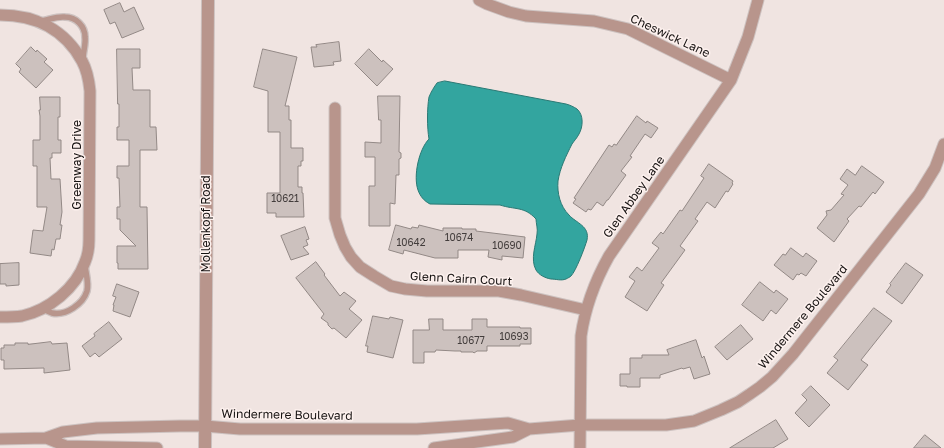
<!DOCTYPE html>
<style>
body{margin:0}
canvas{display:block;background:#f0e4e1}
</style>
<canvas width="944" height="448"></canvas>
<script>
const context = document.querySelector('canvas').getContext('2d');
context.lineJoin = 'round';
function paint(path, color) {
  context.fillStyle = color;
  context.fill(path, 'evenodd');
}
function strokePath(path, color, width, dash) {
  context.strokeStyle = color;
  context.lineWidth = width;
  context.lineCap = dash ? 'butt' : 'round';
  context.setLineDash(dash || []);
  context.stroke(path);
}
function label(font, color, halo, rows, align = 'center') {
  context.font = font + ' "Golos Text",sans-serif';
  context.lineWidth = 3;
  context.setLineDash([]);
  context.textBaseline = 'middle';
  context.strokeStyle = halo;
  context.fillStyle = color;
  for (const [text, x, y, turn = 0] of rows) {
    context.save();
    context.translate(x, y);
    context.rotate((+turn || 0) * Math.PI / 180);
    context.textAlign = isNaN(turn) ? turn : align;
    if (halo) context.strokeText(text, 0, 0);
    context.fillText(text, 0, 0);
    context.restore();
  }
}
const water = new Path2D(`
 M445,81L566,104C570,105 574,107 577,109C584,115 583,127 579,134C577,138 574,141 572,144C566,156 560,168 558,181C557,193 560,206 569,215C576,223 590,226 587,240C585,247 576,271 571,276C570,277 568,278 566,279C561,281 556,279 551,279C545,278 539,275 536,270C530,259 536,245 537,234C538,229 536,223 536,219C524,206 515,210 500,205L430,204C424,201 420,196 418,190C413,176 419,149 429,139C427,128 427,108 429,97C431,92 434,87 437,83Z`);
paint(water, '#33a59f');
strokePath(water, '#2a7974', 1);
const building = new Path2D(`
 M120,3L124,12L134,7L144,29L122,38L115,22L110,24L104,10Z
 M339,42L341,61L333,62L334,65L314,67L311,47H317L316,45Z
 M31,47L36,52L37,50L47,59L44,62L53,70L36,88L19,72L21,69L16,64Z
 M117,49H140V68H132L133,90H150V127H156L157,150H140V207H147L148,269H118V263H117V246H136L120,230V219H117V207H120L119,178H117V166H129V140H117V127H119V104H118Z
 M263,49L297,57L285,106H289V120H291V148H303V161H301V166H298V187H302V193H303L304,217H276V213H267V193H280V132H268V91L254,87Z
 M369,49L382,62L383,60L393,69L377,86L355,64Z
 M378,96H400L399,152L401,153V158L399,159V175H396L395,204L390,203V226H369V186H375V157H365V142L381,143V120H379Z
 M40,97H60V117H58V140H61V153H52V158H50L51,179H60L62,212L60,225H62L60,239H56L54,250L52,249L51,256L30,253L33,230L43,231L47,207H37V166H33V140H40V116L39,110H40Z
 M637,116L646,123L647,121L658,128L651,138L645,134L630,156L632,157L621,171L626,175L608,200H607L603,206L597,202L591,210L588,209L586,212L573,203L576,199L574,198L609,145L612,147L614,144L616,145Z
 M709,164L733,181L732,183L733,184L728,192L726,191L715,208L707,202L695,219L698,221L680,246L685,250L661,283L664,285L647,311L625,297L635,281L629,277L637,267L642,271L659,248L652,243L661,232L663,234L680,210L682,211L704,178L701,176Z
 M862,166L884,182L875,194L873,192L861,207L859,206L847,219L849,221L834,242L817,228L827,215L826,211L831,210L844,195L841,194L848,185L840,179L847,169L855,175Z
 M396,225L411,229L412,227L418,228L419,225L443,231V228H462V229H476V231L525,237L523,258L502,256V260L488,257L489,250H458V258H435L404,250L403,254L389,250Z
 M305,227L309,239L306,240L308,245L303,247L309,254L291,260L281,236Z
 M791,248L803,257L806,253L817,261L806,276L801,273L799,275L797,274L793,280L774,265L783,254L785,255Z
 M316,262L325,274L324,275L340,296L344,292L356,301L349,309L362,320L346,338L334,328L332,329L328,325V323L321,318L324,314L296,278Z
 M19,263V285L6,286V284H0V264Z
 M906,263L923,275L902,304L886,292L891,285L890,284Z
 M760,282L774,293L776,290L788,299L776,314L771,310L763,321L742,305Z
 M117,284L139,292L130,317L113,311L114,305H113L116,297L113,296Z
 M874,308L892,321L861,360L868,365L848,390L827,373L838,360L834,357Z
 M373,316L389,319L390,317L403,320L393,358L367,352L368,346H366Z
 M429,319H443V330H472V319H487V327H520V328H531V344H520V346H487V351H477L474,353L473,352H461V351H455L436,350L435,352H424V363H413V330H429Z
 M109,322L122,339L99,357L95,353L90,357L82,346L95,336L94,334Z
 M741,325L753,339L727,360L715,347Z
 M696,340L702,358L704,356L710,374L694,379L690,367L683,369L682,368L660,375V378H640V387H627V386H620V374H630V358H642V355H669L667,350Z
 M51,342L52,344L67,343L70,370L44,373V368L4,369V360H1V348H4V345H15V343H28V344Z
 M811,386L830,405L809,427L795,413L807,400L802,395Z
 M776,420L788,439L773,448H730Z
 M925,435L941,448H914Z`);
paint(building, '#ccc1be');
strokePath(building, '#938986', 1);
const service = new Path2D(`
 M40,21C48,20 57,16 65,17C76,17 85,26 85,37C86,44 83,52 83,59
 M43,309C46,310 49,312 52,313C66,316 83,304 87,291C89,283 86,274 85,266`);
const minor = new Path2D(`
 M479,0L487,4L509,12L526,16L594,21L628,29L731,80
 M0,15C36,15 65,30 82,61C87,70 89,81 90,91L89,240C89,248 88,255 85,262C76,288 49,310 22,316C15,317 7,317 0,317
 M335,108V218L340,235L345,247L351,257L360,267L374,276L391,286L405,289L427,291H499L521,295L586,310
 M46,438L66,446L157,448
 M0,439L46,438L63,432L97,428L180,426H205L240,429H417L508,423L529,429
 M434,448L513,437L529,429L580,425H666L694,421L721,410L738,402L750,394L760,387L772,377L793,354L919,194L935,168L944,144
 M580,448L581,336C585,308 595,281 609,256L731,80L748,37L758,0`);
const tertiary = new Path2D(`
 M205,448L208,0`);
strokePath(service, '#cdc2c0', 8);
strokePath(minor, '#cdc2c0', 13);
strokePath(tertiary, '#cdc2c0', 14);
strokePath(service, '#b8958c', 5.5);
strokePath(minor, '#b8958c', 11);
strokePath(tertiary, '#b8958c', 12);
label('10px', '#433d3c', null, [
 ["10621",285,199],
 ["10674",459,238],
 ["10642",411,243],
 ["10690",507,246],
 ["10693",514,337],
 ["10677",471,341]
]);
label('12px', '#151110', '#fdf1ee', [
 ["Cheswick Lane",670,36,25],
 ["Greenway Drive",77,165,-90],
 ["Glen Abbey Lane",634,197,-55],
 ["Mollenkopf Road",206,224,-90],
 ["Glenn Cairn Court",461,279,3],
 ["Windermere Boulevard",803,317,-50],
 ["Windermere Boulevard",287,415,1]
]);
</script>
